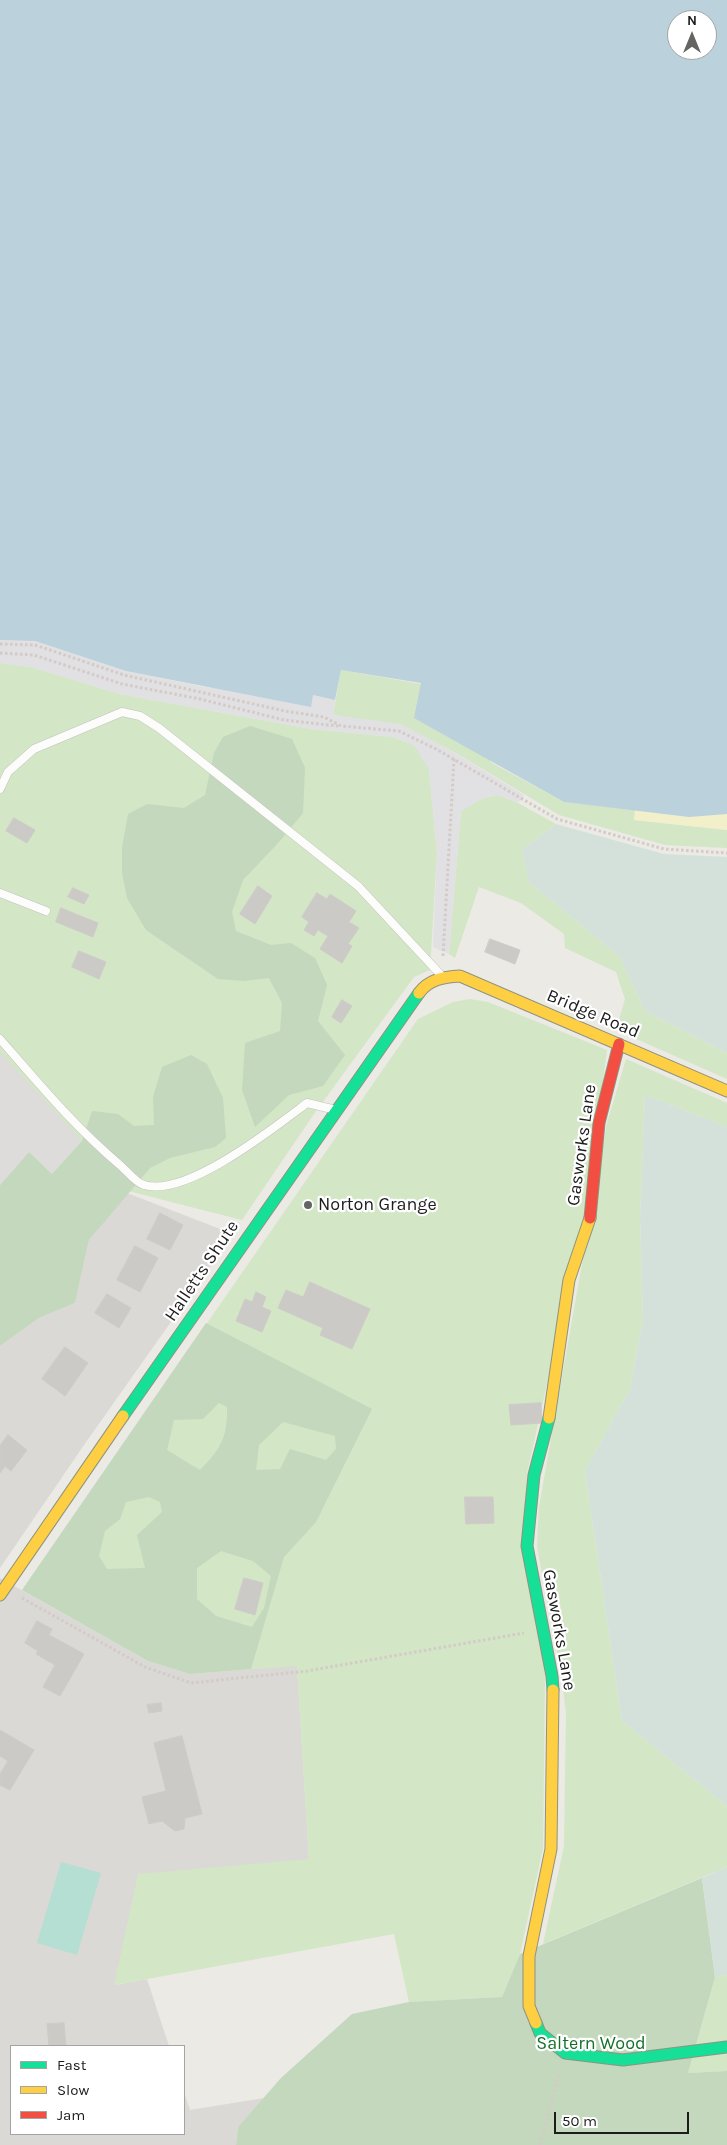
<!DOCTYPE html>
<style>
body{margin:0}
#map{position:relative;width:727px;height:2145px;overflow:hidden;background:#ebeae5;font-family:Karla,sans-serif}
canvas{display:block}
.legend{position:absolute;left:10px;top:2045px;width:175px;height:90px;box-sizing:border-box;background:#fff;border:1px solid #a4a4a4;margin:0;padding:6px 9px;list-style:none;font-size:15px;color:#1c1c1c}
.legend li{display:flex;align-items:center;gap:10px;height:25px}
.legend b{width:25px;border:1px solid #a4a4a4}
.north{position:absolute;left:667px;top:10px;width:50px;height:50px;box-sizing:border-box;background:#fff;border:1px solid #a4a4a4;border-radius:50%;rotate:0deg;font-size:14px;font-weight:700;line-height:20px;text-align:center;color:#1c1c1c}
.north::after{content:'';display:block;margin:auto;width:18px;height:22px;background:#646462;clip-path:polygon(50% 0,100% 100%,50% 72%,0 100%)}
.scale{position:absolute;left:554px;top:2112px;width:135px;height:22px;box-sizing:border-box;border:2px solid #1c1c1c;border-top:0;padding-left:6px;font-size:15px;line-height:18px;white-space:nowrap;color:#1c1c1c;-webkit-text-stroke:4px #fff;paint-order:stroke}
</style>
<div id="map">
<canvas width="727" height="2145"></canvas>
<ul class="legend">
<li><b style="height:6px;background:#16e098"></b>Fast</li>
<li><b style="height:6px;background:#ffcf43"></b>Slow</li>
<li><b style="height:6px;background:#f24e42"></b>Jam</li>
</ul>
<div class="north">N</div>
<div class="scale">50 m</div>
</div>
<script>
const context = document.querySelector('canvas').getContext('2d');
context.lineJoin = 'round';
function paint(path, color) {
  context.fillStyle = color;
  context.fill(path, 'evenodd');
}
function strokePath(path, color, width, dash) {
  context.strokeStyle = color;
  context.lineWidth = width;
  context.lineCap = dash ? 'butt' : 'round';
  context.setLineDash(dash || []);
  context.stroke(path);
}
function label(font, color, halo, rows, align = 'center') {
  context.font = font + ' Karla,sans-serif';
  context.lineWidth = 4.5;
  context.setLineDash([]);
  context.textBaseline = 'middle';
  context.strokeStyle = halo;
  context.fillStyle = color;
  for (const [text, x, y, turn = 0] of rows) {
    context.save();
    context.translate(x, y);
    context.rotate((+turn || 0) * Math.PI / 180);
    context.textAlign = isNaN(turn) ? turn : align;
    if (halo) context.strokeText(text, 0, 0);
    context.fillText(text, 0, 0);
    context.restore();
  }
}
paint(new Path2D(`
 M127,1193L233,1234L84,1445L0,1568V1346L39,1318L75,1303L89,1240Z
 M0,1578L148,1661L164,1666L190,1674L297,1665L309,1859L115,1985L147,1979L169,2046H11V2134H184V2092L190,2110L264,2098L238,2127L236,2145H0Z`), '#dad9d6');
paint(new Path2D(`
 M0,663L31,667L120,694L311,729L393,737L414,745L429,769L437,853L430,970L414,977L314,1114L242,1220L77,1178L0,1258Z
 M341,670L421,684L492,763L564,802L635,810L634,820L727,830V848L665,845L559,815L456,753L401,725L333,715Z
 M498,795L518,803L556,824L522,850L529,882L620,957L645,1011L727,1053V1079L616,1030L625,999L616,972L565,948L564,934L521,903L479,887L455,958L449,954L461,811L481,799Z
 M470,999L488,1002L607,1050L586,1211L527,1473L545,1676L543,1848L520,1954L502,1997L409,2002L394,1934L114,1985L138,1874L309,1859L297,1666L190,1674L148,1661L22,1590L418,1019L453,1002Z
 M626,1059L727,1103V1127L645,1095L640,1218L643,1320L630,1389L585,1471L622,1721L727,1806V1867L543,1944L564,1846L566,1713L561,1673L537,1547L539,1507L607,1123Z
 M727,1975V2071L688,2073L715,1977Z`), '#d3e6c6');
paint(new Path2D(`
 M250,726L292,739L305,768L303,813L279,842L243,880L232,912L236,931L271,945L291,943L315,958L327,985L318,1021L345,1055L323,1086L289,1095L255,1127L242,1090L245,1043L280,1031L282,1003L269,978L244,981L218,979L146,930L127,898L122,873V848L128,814L147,804L184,808L205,795L214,753L223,737Z
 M191,1055L207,1064L223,1098L226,1138L215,1147L170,1158L150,1168L89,1240L75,1303L39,1318L0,1346V1185L29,1152L52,1174L82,1141L92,1111L118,1114L134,1126L154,1125L153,1097L162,1067Z
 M206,1323L372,1409L316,1522L284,1557L251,1669L190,1674L148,1661L22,1590ZM219,1403L227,1407C228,1436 221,1449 200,1470L167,1450L174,1420L203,1419ZM283,1422L335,1436L336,1449L326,1460L290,1449L280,1469L256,1470L259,1445ZM149,1497L160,1502L162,1512L137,1535L145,1568L107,1569L99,1556L105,1531L120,1519L126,1502ZM221,1551L253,1561L271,1576L264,1608L252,1627L216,1616L197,1599V1568Z
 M702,1878L715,1977L688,2073L727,2071V2145H236L238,2127L281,2078L352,2014L409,2002L502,1997L520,1954Z`), '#c3d8bc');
paint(new Path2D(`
 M556,824L664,854L727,857V1053L645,1011L620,957L529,882L522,850Z
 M645,1095L727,1127V1806L622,1721L585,1471L630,1389L643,1320L640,1218Z
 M727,1867V1975L715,1977L702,1878Z`), '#d4e1db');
paint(new Path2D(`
 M635,810L689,817L727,814V830L634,820Z`), '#f2f0cb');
paint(new Path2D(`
 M61,1862L101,1873L77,1955L37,1943Z`), '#b4dfd2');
paint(new Path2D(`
 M0,1052L82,1141L52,1174L29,1152L0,1185Z`), '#dddcda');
paint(new Path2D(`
 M0,640L35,641L126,671L204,687L313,695L335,700L333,715L401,724L455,753L524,795L518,803L498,795L481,799L461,811L449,954L433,947L437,853L429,769L414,745L393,737L311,729L120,694L31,667L0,663Z`), '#e1e0e3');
paint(new Path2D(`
 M0,0H727V814L689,817L564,802L414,718L421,683L341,670L335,700L313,695L311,707L126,671L35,641L0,640ZM677,20H707V50H677Z`), '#bbd1db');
const building = new Path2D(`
 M14,818L35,830L27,843L6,831Z
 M258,886L272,896L255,924L240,914Z
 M73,888L89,895L84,904L68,897Z
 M317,893L327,899L330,894L356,911L349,922L359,928L348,944L352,946L342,963L320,949L328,936L318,930L314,936L304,930L309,922L302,917Z
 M61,908L98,923L93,937L56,922Z
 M490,939L520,950L515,964L485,952Z
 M79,951L106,962L99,979L72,967Z
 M342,1000L352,1006L341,1023L332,1017Z
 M160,1213L183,1225L170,1250L147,1239Z
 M135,1246L158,1258L140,1292L117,1280Z
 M310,1282L370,1309L352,1349L320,1335L323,1328L278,1308L286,1290L303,1297Z
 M256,1292L266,1297L262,1307L271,1311L262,1332L236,1321L245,1299L252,1302Z
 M107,1294L131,1308L119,1328L95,1313Z
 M65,1347L88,1363L65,1396L42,1379Z
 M541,1403L542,1423L511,1425L509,1405Z
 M8,1435L27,1450L11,1471L5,1466L0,1473V1446Z
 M465,1497H493L494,1523L466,1524Z
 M244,1578L263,1583L255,1615L235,1609Z
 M37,1621L52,1629L49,1635L84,1654L60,1696L43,1687L55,1665L36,1654L38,1651L25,1643Z
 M161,1703L162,1711L149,1713L147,1705Z
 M0,1730L34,1750L10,1790L0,1785V1774L8,1761L0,1756Z
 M182,1736L202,1814L185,1818L184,1829L175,1831L162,1821L149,1824L142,1797L166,1791L154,1743Z
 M64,2023L66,2046H49L47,2024Z`);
paint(building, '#cccac6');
strokePath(building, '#ceccc7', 1);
const lane = new Path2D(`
 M0,789L8,772L34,749L122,712L140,716L159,728L358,886L440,974
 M0,893L46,911
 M0,1039C40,1085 74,1126 121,1166C127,1171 136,1183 144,1185C186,1198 275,1127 307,1103L332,1109`);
const fast = new Path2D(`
 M123,1416L419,993
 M549,1418L534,1475L527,1546L552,1676L553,1690
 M536,2023L540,2033L565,2053L623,2060L727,2047`);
const slow = new Path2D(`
 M419,993C429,979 444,977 460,976L727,1091
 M549,1418L569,1280L590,1218
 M0,1595L123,1416
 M536,2023L529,2006V1956L551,1849L553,1690`);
const jam = new Path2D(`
 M590,1218L599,1123L619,1044`);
strokePath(lane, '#c2c1bf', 9);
strokePath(fast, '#8f937f', 13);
strokePath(slow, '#8f937f', 13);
strokePath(jam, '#8f937f', 13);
strokePath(new Path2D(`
 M0,644L35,645L124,675L285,711L324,717L341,726L399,731L436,749L557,819L664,849L727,853
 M0,653L34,655L122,684L200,699L284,720L338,726
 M443,956L454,759
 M22,1598L145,1667L191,1683L307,1671L524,1633
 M540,2145L560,2071`), '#d4cac6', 3, [2.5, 2.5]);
strokePath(lane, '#fcfcfb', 8);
strokePath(fast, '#16e098', 11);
strokePath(slow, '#ffcf43', 11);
strokePath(jam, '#f24e42', 11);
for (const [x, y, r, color] of [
 [308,1205,5,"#646462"]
]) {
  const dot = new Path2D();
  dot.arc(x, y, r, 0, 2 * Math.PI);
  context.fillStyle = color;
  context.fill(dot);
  strokePath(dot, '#fff', 2);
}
label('18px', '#1c1c1c', '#fff', [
 ["Bridge Road",593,1014,23],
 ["Gasworks Lane",582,1145,-82],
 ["Halletts Shute",202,1271,-56],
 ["Gasworks Lane",559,1630,80]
]);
label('18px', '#1c1c1c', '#fff', [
 ["Norton Grange",318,1205]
], 'left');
label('18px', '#157029', '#fff', [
 ["Saltern Wood",591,2044]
]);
</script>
